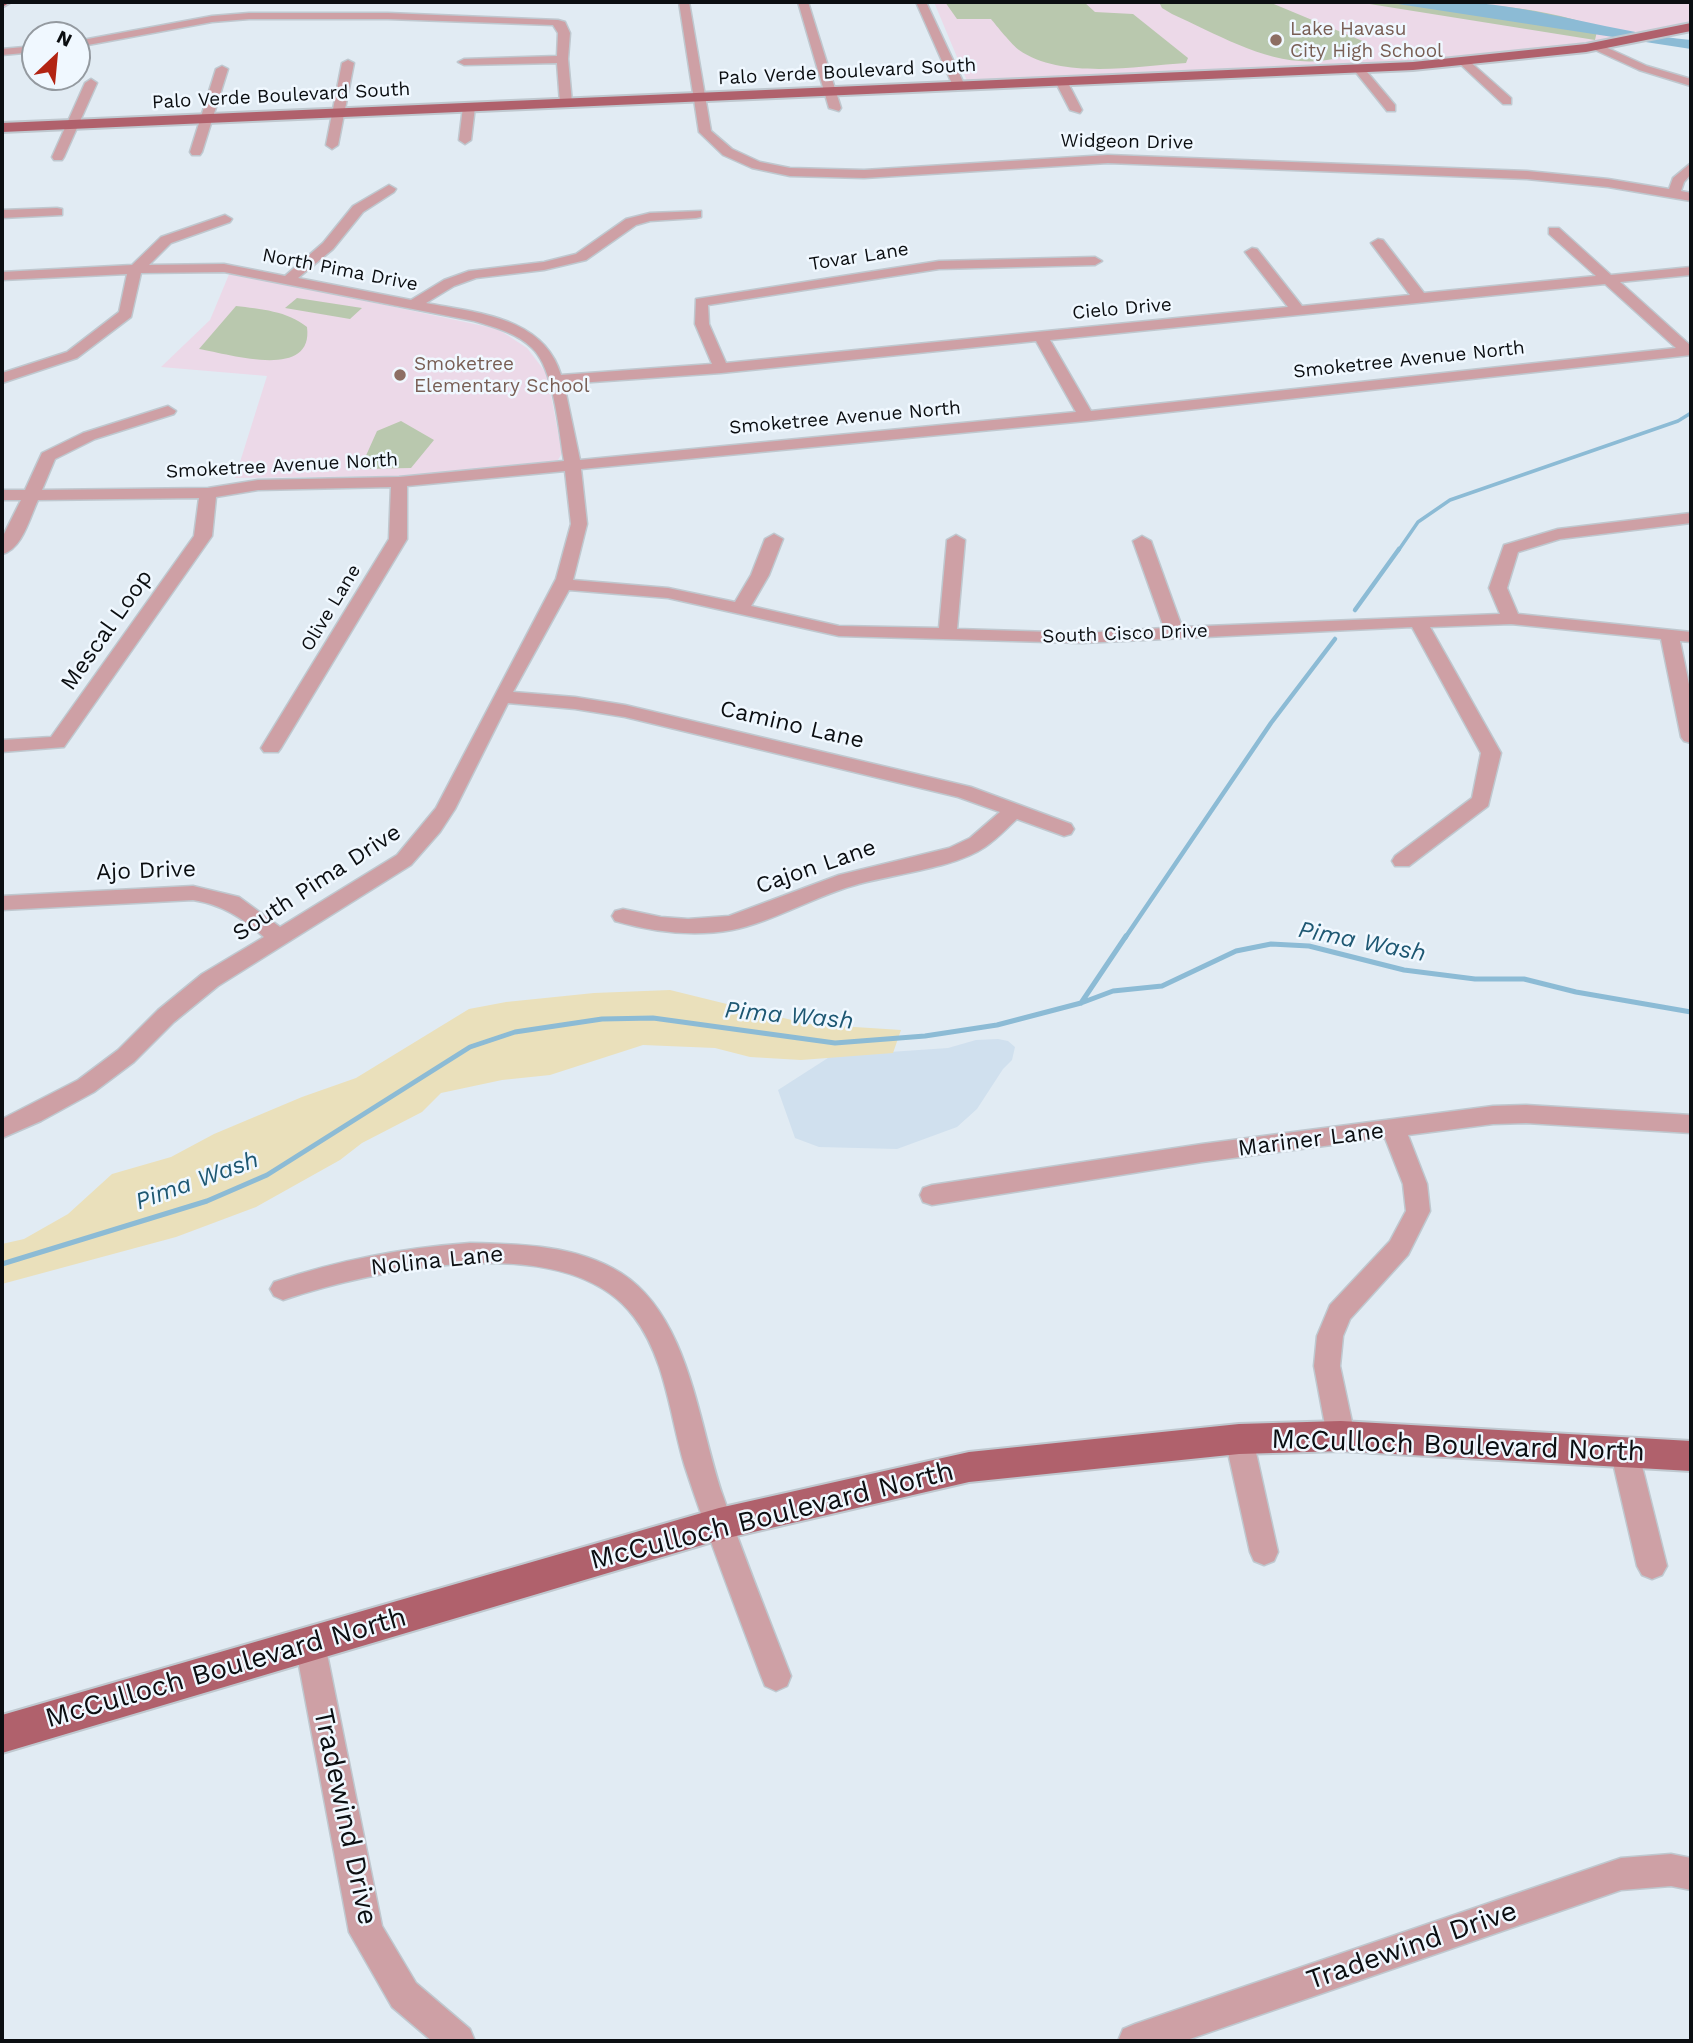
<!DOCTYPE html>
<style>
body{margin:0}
#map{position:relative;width:1693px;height:2043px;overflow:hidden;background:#e1ebf3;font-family:"Work Sans",sans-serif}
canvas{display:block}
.frame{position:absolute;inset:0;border:4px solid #0b0e11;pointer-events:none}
.north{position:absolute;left:21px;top:21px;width:70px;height:70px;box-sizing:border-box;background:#f0f8ff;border:2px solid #949aa0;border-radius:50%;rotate:26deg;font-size:19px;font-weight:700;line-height:28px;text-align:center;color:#0b0e11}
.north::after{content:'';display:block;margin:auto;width:24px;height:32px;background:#b22413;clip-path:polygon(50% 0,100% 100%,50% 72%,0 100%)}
</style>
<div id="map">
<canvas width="1693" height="2043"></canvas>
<div class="frame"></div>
<div class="north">N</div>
</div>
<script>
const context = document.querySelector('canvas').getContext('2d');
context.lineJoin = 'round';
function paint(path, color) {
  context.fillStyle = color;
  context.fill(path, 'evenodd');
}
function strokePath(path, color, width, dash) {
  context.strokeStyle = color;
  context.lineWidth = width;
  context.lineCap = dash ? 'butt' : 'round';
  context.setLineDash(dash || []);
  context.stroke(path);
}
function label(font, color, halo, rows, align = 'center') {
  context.font = font + ' "Work Sans",sans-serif';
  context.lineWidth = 5;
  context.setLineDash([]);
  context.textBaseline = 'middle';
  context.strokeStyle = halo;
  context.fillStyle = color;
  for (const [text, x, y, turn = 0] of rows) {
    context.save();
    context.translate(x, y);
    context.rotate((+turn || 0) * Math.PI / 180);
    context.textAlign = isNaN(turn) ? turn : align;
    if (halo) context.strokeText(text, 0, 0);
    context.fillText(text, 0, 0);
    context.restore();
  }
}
paint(new Path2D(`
 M998,1039L1008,1041L1015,1047L1012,1060L1003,1069L977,1109L957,1127L897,1149L819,1147L795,1138L778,1090L831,1056L948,1048L976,1040Z`), '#d0e0ee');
paint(new Path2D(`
 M934,2H1691V21L1590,43L1459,58L967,81Z
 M230,272L498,329L527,348L547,374L562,453L558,460L547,465L400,476L235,478L267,376L161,367L210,320Z`), '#ecd9e8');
paint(new Path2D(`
 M945,2H1084L1095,12L1133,14L1188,58L1186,63C1137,66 1062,80 1019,50C1013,46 995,24 991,19H957Z
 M1159,2H1269L1365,42C1353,45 1347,56 1333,59C1276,71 1222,36 1172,14L1162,8Z
 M1357,2C1436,2 1523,0 1598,27L1595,40Z
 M297,298L362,308L350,319L285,308Z
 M236,306C260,309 288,311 307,327C314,381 229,354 199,349Z
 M401,421L434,440L411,468L360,469L377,431Z`), '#b9c8ae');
paint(new Path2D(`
 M670,990L808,1024L901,1030L893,1053L801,1060L750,1057L715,1048L643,1045L550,1075L502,1080L441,1093L422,1112L362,1143L340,1160L256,1207L176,1237L2,1284V1244L24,1239L68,1214L112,1174L171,1157L214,1134L302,1097L356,1078L469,1009L506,1002L594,993Z`), '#eae0bb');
paint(new Path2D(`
 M1385,2C1411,2 1438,0 1465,2C1541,7 1615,33 1691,40V49Z`), '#8cbbd5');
strokePath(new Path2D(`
 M1398,551L1418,522L1450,500L1678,421L1691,413`), '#8cbbd5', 3.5);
strokePath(new Path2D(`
 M1355,610L1399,549
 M1125,938L1271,723L1335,639`), '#8cbbd5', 4.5);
strokePath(new Path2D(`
 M1081,1003L1126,936
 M2,1264L207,1201L267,1175L470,1047L515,1032L602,1019L653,1018L835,1043L925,1036L997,1025L1081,1003L1113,991L1162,986L1236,951L1271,944L1309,946L1404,970L1475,979H1524L1576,992L1691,1012`), '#8cbbd5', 5);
const minor = new Path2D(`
 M679,2H689L711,131L732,149L760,162L790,168L864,170L1108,155L1527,171L1608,179L1669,189L1673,178L1691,163V174L1684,182L1681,191L1691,193V201L1608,187L1527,179L1108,163L864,178L790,176L752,168L723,155L699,132Z
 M798,2H808L841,108L839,111L829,108Z
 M916,2H926L965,86L963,89L953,86Z
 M249,13H388L558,20L565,22L570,33L568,59L572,103L566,107L560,103L557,63L464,65L458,62L464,59L557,56L558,33L553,25L388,19H249L212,22L77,47V41L212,16Z
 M1593,45H1601L1647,66L1691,79V86L1639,70L1593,49Z
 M35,46V52L2,55V49Z
 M348,60L354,63L338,145L332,149L326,145L342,63Z
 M1460,60H1468L1511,98V104H1503L1460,64Z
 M222,66L228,69L202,152L200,155H192L190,152L216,69Z
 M1354,66H1362L1395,105V111H1387L1354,70Z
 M91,79L97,83L64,157L62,160H54L52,157L85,83Z
 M1057,79L1067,81L1082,110L1080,113L1070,110L1055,81Z
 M469,103L475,107L471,140L465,144L459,140L463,107Z
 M389,185L396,189L394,192L363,212L333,249L298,278L411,300L444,280L469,271L544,262L576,254L626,219L650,213L701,211V217L696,218L650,221L636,225L586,260L544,270L476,278L454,286L426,303C477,313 544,317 561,375L712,364L695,324L696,299L939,261L1095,257L1102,261L1095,265L939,269L708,305L709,324L726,363L1288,307L1245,252L1252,248L1257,249L1302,306L1410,295L1371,243L1378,239L1383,240L1424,293L1596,276L1549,234V228H1559L1611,275L1691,267V275L1620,282L1691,346V355L1086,421L581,469L587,524L573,580L668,588L735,602L751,575L765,539L774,534L783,539L769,575L751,606L839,626L939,628L947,540L956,535L965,540L957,629L1082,633L1164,628L1133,541L1142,536L1151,541L1182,627L1500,614L1489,588L1504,545L1558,529L1691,513V523L1560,539L1518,552L1507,588L1518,614L1691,632V642L1680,641L1691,694V743L1684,741L1681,737L1661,639L1511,624L1430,627L1501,753L1488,806L1409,866H1395L1392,861L1395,856L1472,798L1481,753L1412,627L1082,643L839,636L668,598L569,590L513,692L575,697L625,705L971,787L1071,824L1074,829L1071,834L1064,836L1017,819C1007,828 997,839 985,847C953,869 890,874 852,886C814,897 769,923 732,930C693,937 653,932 615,921L612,916L615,911L623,909L661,917L688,919L729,916L839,875L949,848L970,838L1000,812L958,797L625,717L575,709L508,703L455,809L440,832L411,865L218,986L174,1022L134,1062L94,1092L41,1121L2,1138V1119L78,1080L118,1050L158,1010L202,974L264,937C241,917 223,905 193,900L2,910V896L193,886L239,897L280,927L397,855L436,808L556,579L571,524L565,471L407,486V539L281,748L278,752H264L261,748L389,539L391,487L258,490L216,497L212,536L64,747L2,752V740L51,737L194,536L199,498L38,500C30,517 22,550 2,554V538L21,500H2V490H25L42,453L83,433L168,406L176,411L174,414L95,439L55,459L42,490L208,488L258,480L399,477L564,461C559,432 554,368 532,348C517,333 494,327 474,321L224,272L141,273L131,317L77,358L2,383V373L67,352L119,312L127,274L2,280V272L132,265L161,237L225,215L232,219L230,222L171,243L149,265L224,264L285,276L323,243L353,206ZM1605,284L1676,348L1091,411L1050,340ZM1036,341L1076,412L580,460L564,384L721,373Z
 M57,208L62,209V215L2,218V210Z
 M1526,1105L1691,1115V1133L1526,1123L1493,1124L1408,1135L1427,1184L1430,1211L1408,1255L1350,1319L1343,1336L1340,1366L1355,1436L1351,1445L1341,1448L1331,1445L1327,1436L1314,1366L1317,1336L1330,1305L1390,1241L1406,1211L1403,1184L1385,1138L1202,1162L932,1205L923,1202L920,1195L923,1188L932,1185L1202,1144L1493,1106Z
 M470,1243C520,1244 577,1245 621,1273C690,1317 698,1424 723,1496C744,1557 768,1616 791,1676L787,1686L776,1691L765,1686L761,1676C735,1606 708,1537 685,1467C670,1418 666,1359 634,1317C567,1227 373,1270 283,1300L274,1296L270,1289L274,1282C339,1260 402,1248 470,1243Z
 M1239,1427L1249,1430L1253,1439L1278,1552L1274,1561L1264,1565L1254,1561L1250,1552L1225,1439L1229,1430Z
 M1624,1438L1634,1441L1638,1450L1667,1566L1662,1575L1652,1579L1642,1575L1637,1566L1610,1450L1614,1441Z
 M310,1630L321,1634L325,1644L382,1926L416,1983L470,2029L475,2041H432L392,2007L349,1932L295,1644L299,1634Z
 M1671,1854L1691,1858V1890L1671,1886L1621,1890L1184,2041H1118L1123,2029L1135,2024L1621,1858Z`);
const major = new Path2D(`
 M2,2H8L9,3L2,7Z
 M1691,23V31L1586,52L1413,70L2,132V123L1413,62L1586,44Z
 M1341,1421L1691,1441V1471L1341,1451L1239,1454L969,1482L719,1540L2,1753V1715L719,1508L969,1452L1239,1424Z`);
strokePath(minor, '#bfc8cf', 3);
strokePath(major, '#bfc8cf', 4);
paint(minor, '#cea0a5');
paint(major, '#b0616c');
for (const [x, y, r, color] of [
 [1276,40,7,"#8d6e63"],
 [400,375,7,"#8d6e63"]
]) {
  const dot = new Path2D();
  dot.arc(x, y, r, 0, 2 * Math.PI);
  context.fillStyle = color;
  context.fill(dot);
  strokePath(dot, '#f0f8ff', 2.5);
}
label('19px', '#785e54', '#f0f8ff', [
 ["Lake Havasu",1290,29],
 ["City High School",1290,51],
 ["Smoketree",414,364],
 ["Elementary School",414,386]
], 'left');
label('19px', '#0b0e11', '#f0f8ff', [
 ["Palo Verde Boulevard South",847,72,-3],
 ["Palo Verde Boulevard South",281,96,-3],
 ["Widgeon Drive",1127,142,1],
 ["Tovar Lane",859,257,-9],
 ["North Pima Drive",340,270,11],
 ["Cielo Drive",1122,309,-5],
 ["Smoketree Avenue North",1409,360,-6],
 ["Smoketree Avenue North",845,418,-5],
 ["Smoketree Avenue North",282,466,-3],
 ["Olive Lane",331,608,-59],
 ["South Cisco Drive",1125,634,-2]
]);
label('23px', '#0b0e11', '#f0f8ff', [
 ["Mescal Loop",107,630,-55],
 ["Camino Lane",792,725,13],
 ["Cajon Lane",816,867,-19],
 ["Ajo Drive",146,871,-2],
 ["South Pima Drive",317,883,-33],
 ["Mariner Lane",1311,1140,-7],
 ["Nolina Lane",437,1261,-6]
]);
label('italic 24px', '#1d5772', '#f0f8ff', [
 ["Pima Wash",1362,942,11],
 ["Pima Wash",789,1016,5],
 ["Pima Wash",197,1181,-20]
]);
label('28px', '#0b0e11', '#f0f8ff', [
 ["McCulloch Boulevard North",1458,1446,2],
 ["McCulloch Boulevard North",772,1516,-14],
 ["McCulloch Boulevard North",226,1668,-16],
 ["Tradewind Drive",345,1817,78],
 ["Tradewind Drive",1412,1946,-19]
]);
</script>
